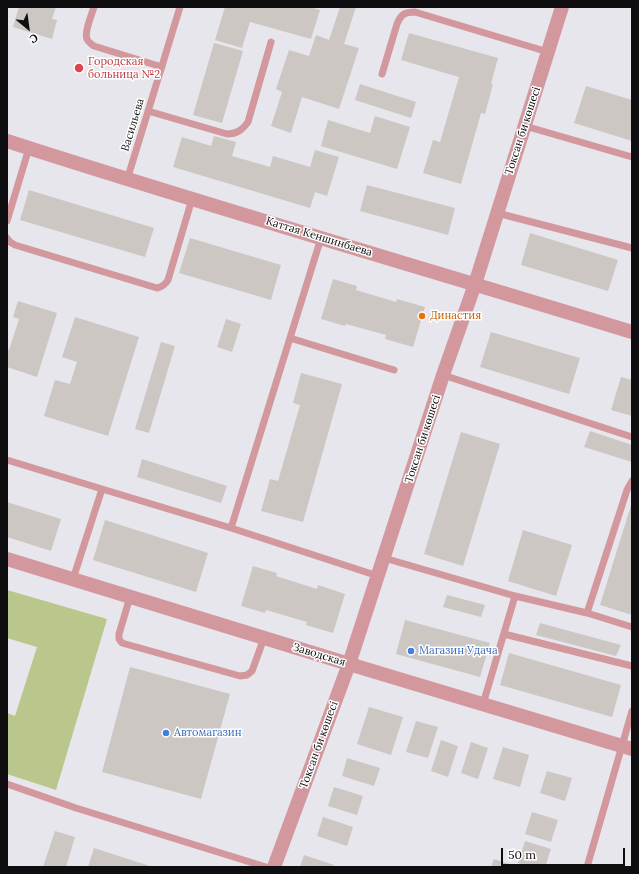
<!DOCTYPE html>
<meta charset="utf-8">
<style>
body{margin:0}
#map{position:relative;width:639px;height:874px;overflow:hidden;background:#e6e6ec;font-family:Lora,serif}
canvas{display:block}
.frame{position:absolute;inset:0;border:8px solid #0e0e10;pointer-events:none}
.north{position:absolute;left:8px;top:8px;width:40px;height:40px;-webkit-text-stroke:3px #fff;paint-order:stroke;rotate:151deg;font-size:11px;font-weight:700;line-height:16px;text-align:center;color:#0e0e10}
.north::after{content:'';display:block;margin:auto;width:14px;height:18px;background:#0e0e10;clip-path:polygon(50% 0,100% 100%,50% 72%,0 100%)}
.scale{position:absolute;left:501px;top:848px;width:124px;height:18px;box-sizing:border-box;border:2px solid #0e0e10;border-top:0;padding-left:5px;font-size:12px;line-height:14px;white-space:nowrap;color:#0e0e10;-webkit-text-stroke:3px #fff;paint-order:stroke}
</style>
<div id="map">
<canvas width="639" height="874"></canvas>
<div class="frame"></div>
<div class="north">С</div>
<div class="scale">50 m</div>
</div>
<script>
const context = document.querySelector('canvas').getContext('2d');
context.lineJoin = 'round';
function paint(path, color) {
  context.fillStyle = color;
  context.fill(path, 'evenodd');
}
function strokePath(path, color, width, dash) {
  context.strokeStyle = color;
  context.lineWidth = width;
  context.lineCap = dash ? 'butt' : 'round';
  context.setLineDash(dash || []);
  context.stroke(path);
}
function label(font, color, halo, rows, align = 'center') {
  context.font = font + ' Lora,serif';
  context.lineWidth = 3;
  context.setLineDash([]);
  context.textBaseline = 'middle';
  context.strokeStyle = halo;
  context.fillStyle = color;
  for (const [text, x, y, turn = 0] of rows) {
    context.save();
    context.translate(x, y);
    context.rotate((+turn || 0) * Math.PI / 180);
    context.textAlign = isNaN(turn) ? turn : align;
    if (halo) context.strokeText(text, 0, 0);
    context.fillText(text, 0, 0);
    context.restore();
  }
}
paint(new Path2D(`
 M7,590L107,619L56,790L7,774V713L15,716L37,647L7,638Z`), '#b9c78c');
paint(new Path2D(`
 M19,7H56L52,19L57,20L52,39L13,27Z
 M225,7H309L320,10L311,39L250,22L242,48L215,40Z
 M340,7H356L344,44L359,48L339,109L302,97L291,133L271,126L282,92L276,89L289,50L309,56L316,35L329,40Z
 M409,33L498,58L491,84H493L485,114L481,113L461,184L423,173L433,140L440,142L459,77L401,60Z
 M214,43L243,51L222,123L193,115Z
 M360,84L416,102L411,118L355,100Z
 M586,86L632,100V141L574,123Z
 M375,116L410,127L397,169L321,146L328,120L370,133Z
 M214,136L236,142L232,156L270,167L273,156L310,167L315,150L339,157L327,196L315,192L310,208L173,167L182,137L211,146Z
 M367,185L455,208L448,235L360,211Z
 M29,190L154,228L145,257L20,220Z
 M530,233L618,260L608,291L521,265Z
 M190,238L281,265L271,300L179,273Z
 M333,279L357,286L356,290L396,302L397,299L425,307L413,347L385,339L386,335L346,324L345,326L321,319Z
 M18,301L57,313L37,377L7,367V349L9,350L19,319L13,317Z
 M75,317L139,337L108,436L44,416L55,380L70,384L77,362L62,357Z
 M226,319L241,324L232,352L217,347Z
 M491,332L580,358L569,394L480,367Z
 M161,342L175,346L149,433L135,429Z
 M301,373L342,384L303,522L261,511L270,479L278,481L300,405L293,403Z
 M621,377L632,380V416L611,410Z
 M590,431L632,445V462L584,447Z
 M461,432L500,444L463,566L424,554Z
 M142,459L227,486L221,503L137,477Z
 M7,502L61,519L51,551L7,537Z
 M632,502V615L600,605Z
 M105,520L208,553L196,592L93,560Z
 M523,530L572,545L556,596L508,581Z
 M253,566L277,573L276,576L317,589L318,585L345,594L333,633L306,625L307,622L266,610L265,613L241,606Z
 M447,595L485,605L481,617L443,607Z
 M405,620L490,643L480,677L396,654Z
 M540,623L621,645L616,656L536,635Z
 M509,653L621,685L612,717L500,685Z
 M130,667L230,694L201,799L102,772Z
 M369,707L403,717L391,755L357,744Z
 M416,721L438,727L428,758L406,752Z
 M441,740L458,746L448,777L431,771Z
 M471,742L488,748L478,779L461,773Z
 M503,747L529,755L520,787L493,779Z
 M347,758L380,768L374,786L342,776Z
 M547,771L572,778L565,801L540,793Z
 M334,787L363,796L357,815L328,806Z
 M532,812L558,820L551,842L525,834Z
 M323,817L353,827L347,846L317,836Z
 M55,831L75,837L66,867H43Z
 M525,841L551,849L545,867H531L518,863Z
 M94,848L153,867H88Z
 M304,855L334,865L333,867H300Z
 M494,859L519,867H491Z`), '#ccc7c3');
strokePath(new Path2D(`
 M94,7C92,14 84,32 87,39C88,42 91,44 94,46L162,67
 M382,74L397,24C401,14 405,12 415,12L548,52
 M148,111L227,134C237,134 242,130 248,122L271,42
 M525,126L632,157
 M127,180L180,7
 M497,213L632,248
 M7,221L29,148
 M7,238L10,242L15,245L157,288C162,287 165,285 168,280L192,199
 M290,338L394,370
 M443,375L632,437
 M7,460L102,489
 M231,528L321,238
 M384,558L515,596L483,704
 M73,579L102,489L231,528L378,576
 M515,596L587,613L632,627
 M130,597L119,634V639L122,643L240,676L247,675L252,671L264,638
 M587,613L627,490L632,481
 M504,634L632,666
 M7,784L76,808L266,867
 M587,867L632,711`), '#d2989e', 7);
strokePath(new Path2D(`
 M7,141C214,208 424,268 632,332
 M7,559L349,664L632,749
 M274,867L349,664L443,375L475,284L562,7`), '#d2989e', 14);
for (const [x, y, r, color] of [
 [79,68,5,"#e0444e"],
 [422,316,4,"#e8710a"],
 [411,651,4,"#3f7fe0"],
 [166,733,4,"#3f7fe0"]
]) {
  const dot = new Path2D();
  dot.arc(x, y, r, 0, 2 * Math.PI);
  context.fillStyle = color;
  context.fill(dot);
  strokePath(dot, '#fff', 1.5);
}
label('11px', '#be3a42', '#fff', [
 ["Городская",88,62],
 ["больница №2",88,75]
], 'left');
label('11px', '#0e0e10', '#fff', [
 ["Васильева",133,125,-73],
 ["Токсан би көшесі",523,131,-72],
 ["Каттая Кеншинбаева",319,237,17],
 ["Токсан би көшесі",423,439,-72],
 ["Заводская",319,655,17],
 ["Токсан би көшесі",319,745,-70]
]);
label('11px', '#c56008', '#fff', [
 ["Династия",430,316]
], 'left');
label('11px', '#366cbe', '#fff', [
 ["Магазин Удача",419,651],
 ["Автомагазин",174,733]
], 'left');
</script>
